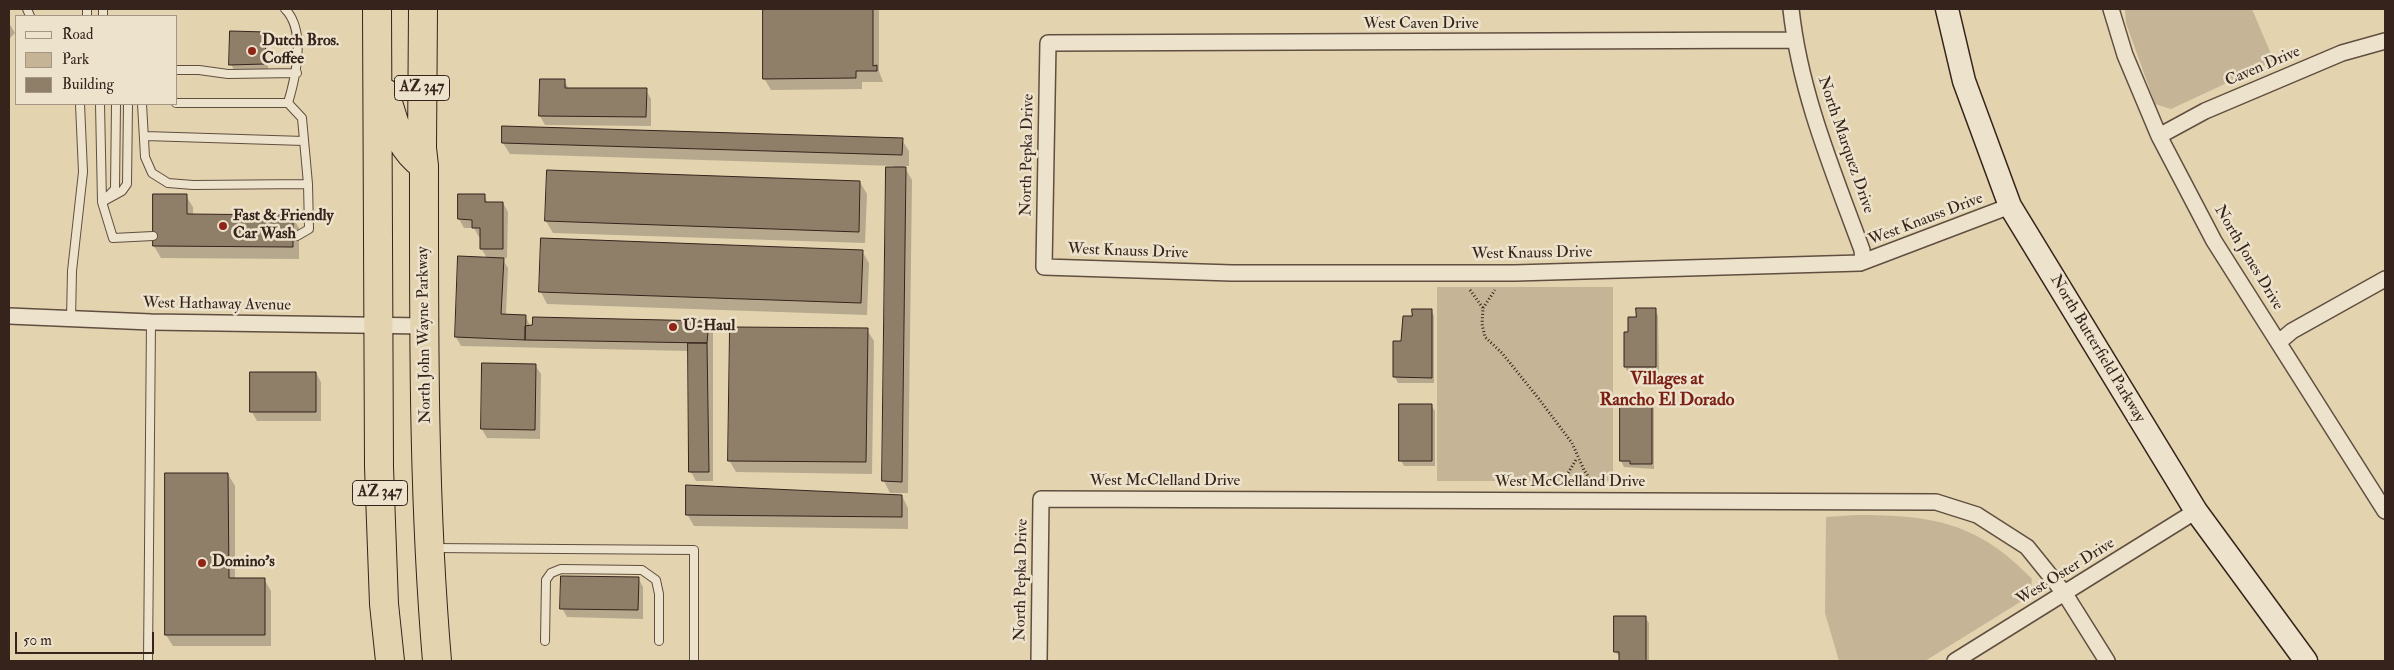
<!DOCTYPE html>
<style>
body{margin:0}
#map{position:relative;width:2394px;height:670px;overflow:hidden;background:#e3d3af;font-family:"IM FELL Double Pica",serif}
canvas{display:block}
.frame{position:absolute;inset:0;border:10px solid #35231c;pointer-events:none}
.legend{position:absolute;left:15px;top:15px;width:162px;height:90px;box-sizing:border-box;background:#ede2cb;border:1px solid #a39685;margin:0;padding:6px 9px;list-style:none;font-size:15px;color:#35231c}
.legend li{display:flex;align-items:center;gap:10px;height:25px}
.legend b{width:25px;border:1px solid #a39685}
.scale{position:absolute;left:15px;top:632px;width:139px;height:22px;box-sizing:border-box;border:2px solid #35231c;border-top:0;padding-left:6px;font-size:15px;line-height:18px;white-space:nowrap;color:#35231c;-webkit-text-stroke:4px #ede2cb;paint-order:stroke}
</style>
<div id="map">
<canvas width="2394" height="670"></canvas>
<div class="frame"></div>
<ul class="legend">
<li><b style="height:6px;background:#ede2cb"></b>Road</li>
<li><b style="height:14px;background:#c5b596"></b>Park</li>
<li><b style="height:14px;background:#8f7f68"></b>Building</li>
</ul>
<div class="scale">50 m</div>
</div>
<script>
const context = document.querySelector('canvas').getContext('2d');
context.lineJoin = 'round';
function paint(path, color) {
  context.fillStyle = color;
  context.fill(path, 'evenodd');
}
function strokePath(path, color, width, dash) {
  context.strokeStyle = color;
  context.lineWidth = width;
  context.lineCap = dash ? 'butt' : 'round';
  context.setLineDash(dash || []);
  context.stroke(path);
}
function label(font, color, halo, rows, align = 'center') {
  context.font = font + ' "IM FELL Double Pica",serif';
  context.lineWidth = 5;
  context.setLineDash([]);
  context.textBaseline = 'middle';
  context.strokeStyle = halo;
  context.fillStyle = color;
  for (const [text, x, y, turn = 0] of rows) {
    context.save();
    context.translate(x, y);
    context.rotate((+turn || 0) * Math.PI / 180);
    context.textAlign = isNaN(turn) ? turn : align;
    if (halo) context.strokeText(text, 0, 0);
    context.fillText(text, 0, 0);
    context.restore();
  }
}
paint(new Path2D(`
 M2125,9H2252L2274,61L2171,109L2155,104L2126,23Z
 M1437,287H1613V481H1437Z
 M1856,515C1931,515 1978,522 2032,579L2030,596L1925,661H1839L1825,613L1826,517Z`), '#c5b596');
paint(new Path2D(`
 M764,9H879V71L883,82H862V89L771,90L764,78Z
 M9,23L15,33L9,39Z
 M265,33L268,39V70H234L231,64Z
 M564,80L569,89L646,90L651,99V126L545,125L540,116Z
 M902,140L909,151V166H904L912,180L908,493H890L884,481L894,166L510,154L503,143Z
 M860,182L867,194L865,243L553,233L546,221Z
 M186,196L193,207V215L292,216L299,228V259L161,258L154,246Z
 M484,196L488,203H503L508,212L507,258H502L508,268L506,315L525,316L530,325L708,323L713,332V481H696L691,472L689,351L461,346L456,337L460,257L487,258L481,248V237H479L474,228H464L459,219Z
 M543,240L862,251L869,263L867,315L547,304L541,292Z
 M1431,310L1434,316V383H1398L1395,377V342H1402L1413,318Z
 M1655,310L1658,316L1659,372H1628L1625,367L1637,318Z
 M867,330L874,341L872,474L736,472L729,460Z
 M535,365L541,374L540,439L487,438L482,429Z
 M316,373L321,382V421H257L252,412Z
 M1651,403L1654,409V469L1624,467L1621,461Z
 M1431,405L1435,411V466H1404L1401,460Z
 M228,474L235,486V579H264L271,591V646H173L166,635Z
 M902,496L908,508V529L694,526L687,514Z
 M638,578L643,587V619L567,617L562,608Z
 M1645,617L1649,623V661H1621V657L1615,652Z`), '#0003');
const building = new Path2D(`
 M763,9H873V66L877,65V71H856V78L763,79Z
 M230,31L266,32L265,64L229,65Z
 M540,79H565V88H647L646,117L539,116Z
 M502,126L903,138L902,155L502,143Z
 M886,167H906L902,482L882,481Z
 M547,170L860,181L859,232L545,221Z
 M153,194H187V214L293,215V247L153,246Z
 M458,194H485V202H503V249H480V228H472V220L458,219Z
 M541,238L863,250L861,303L539,292Z
 M458,256L504,258L501,314L526,315L525,340L455,337Z
 M1636,308H1656V367H1624V332H1628V317H1636Z
 M1412,309H1432V378L1393,377V341H1401L1403,316H1412Z
 M533,317L709,321L707,343L525,340V326L532,325Z
 M730,327L868,328L866,462L728,461Z
 M688,343H707L709,472H689Z
 M482,363L536,364L535,430L481,429Z
 M250,372H316V412H250Z
 M1620,402H1652V464H1630V461H1620Z
 M1399,404H1432V461H1399Z
 M165,473H228L229,578H265V635H165Z
 M686,485L902,495V517L686,515Z
 M561,576L639,577L638,610L560,609Z
 M1614,616H1646V661H1619V652H1614Z`);
paint(building, '#8f7f68');
strokePath(building, '#35231c', 1);
const lane = new Path2D(`
 M27,9L30,16
 M87,9V16
 M103,9V16
 M285,9C306,30 296,76 288,103L302,118L308,184L309,229L297,236H293
 M176,70H199L228,74L297,73
 M176,103H288
 M100,104L102,202L113,238L153,236
 M142,104L145,157L152,173L168,183L193,185L308,184
 M145,136L304,141
 M109,195L115,189L116,104
 M102,202L122,191L127,184L128,104
 M71,320L72,271L83,172L80,104
 M433,548L694,550V661
 M545,641L546,580L551,573L561,569L642,570L656,580L659,594V641
 M148,661L151,322`);
const street = new Path2D(`
 M1791,9C1800,93 1833,171 1862,250L1863,262
 M2111,9L2125,55L2159,136L2214,241L2385,511
 M1794,40L1048,43L1044,267L1232,273H1515L1860,263L2010,206
 M2159,136L2205,111L2342,53L2385,41
 M9,316L151,322L424,326
 M2279,342L2292,331L2385,279
 M1039,661L1041,499L1936,502L1977,515L2027,547L2065,594L2107,661
 M1955,661L2196,511`);
const secondary = new Path2D(`
 M1947,9L1964,81L2010,206L2196,511L2306,661`);
const highway = new Path2D(`
 M377,9L379,467L384,604L390,661
 M423,9L422,148L424,166C424,331 423,497 437,661
 M385,93C395,123 397,146 424,166`);
strokePath(lane, '#604f41', 10);
strokePath(street, '#604f41', 18);
strokePath(secondary, '#35231c', 25);
strokePath(highway, '#35231c', 30);
strokePath(new Path2D(`
 M1470,290L1483,308L1482,324L1485,337L1502,353L1539,399L1572,443L1584,470L1593,483
 M1483,308L1495,290
 M1561,485L1577,458`), '#35231c', 3, [1, 2.5]);
strokePath(lane, '#ede2cb', 8);
strokePath(street, '#ede2cb', 15);
strokePath(secondary, '#ede2cb', 22);
strokePath(highway, '#e3d3af', 28);
for (const [x, y, r, color] of [
 [252,51,5,"#8f2418"],
 [223,226,5,"#8f2418"],
 [673,327,5,"#8f2418"],
 [202,563,5,"#8f2418"]
]) {
  const dot = new Path2D();
  dot.arc(x, y, r, 0, 2 * Math.PI);
  context.fillStyle = color;
  context.fill(dot);
  strokePath(dot, '#ede2cb', 2);
}
for (const [x, y, w] of [
 [422,88,55],
 [380,493,55]
]) {
  const box = new Path2D();
  box.roundRect(x - w / 2, y - 12.5, w, 25, 4);
  context.fillStyle = '#ede2cb';
  context.fill(box);
  strokePath(box, '#35231c', 1);
}
label('bold 15px', '#35231c', null, [
 ["AZ 347",422,88],
 ["AZ 347",380,493]
]);
label('16px', '#35231c', '#ede2cb', [
 ["West Caven Drive",1421,25],
 ["Caven Drive",2263,67,-23],
 ["North Marquez Drive",1845,145,71],
 ["North Pepka Drive",1028,155,-89],
 ["West Knauss Drive",1926,220,-21],
 ["West Knauss Drive",1128,252,2],
 ["West Knauss Drive",1532,254,-1],
 ["North Jones Drive",2248,258,59],
 ["West Hathaway Avenue",217,305,1],
 ["North John Wayne Parkway",425,335,-91],
 ["North Butterfield Parkway",2097,349,59],
 ["West McClelland Drive",1165,482],
 ["West McClelland Drive",1570,483],
 ["West Oster Drive",2066,572,-32],
 ["North Pepka Drive",1022,580,-89]
]);
label('bold 16px', '#35231c', '#ede2cb', [
 ["Dutch Bros.",262,42],
 ["Coffee",262,60],
 ["Fast & Friendly",233,217],
 ["Car Wash",233,235],
 ["U-Haul",683,327],
 ["Domino's",212,563]
], 'left');
label('bold 18px', '#7a1f14', '#ede2cb', [
 ["Villages at",1667,380],
 ["Rancho El Dorado",1667,401]
]);
</script>
